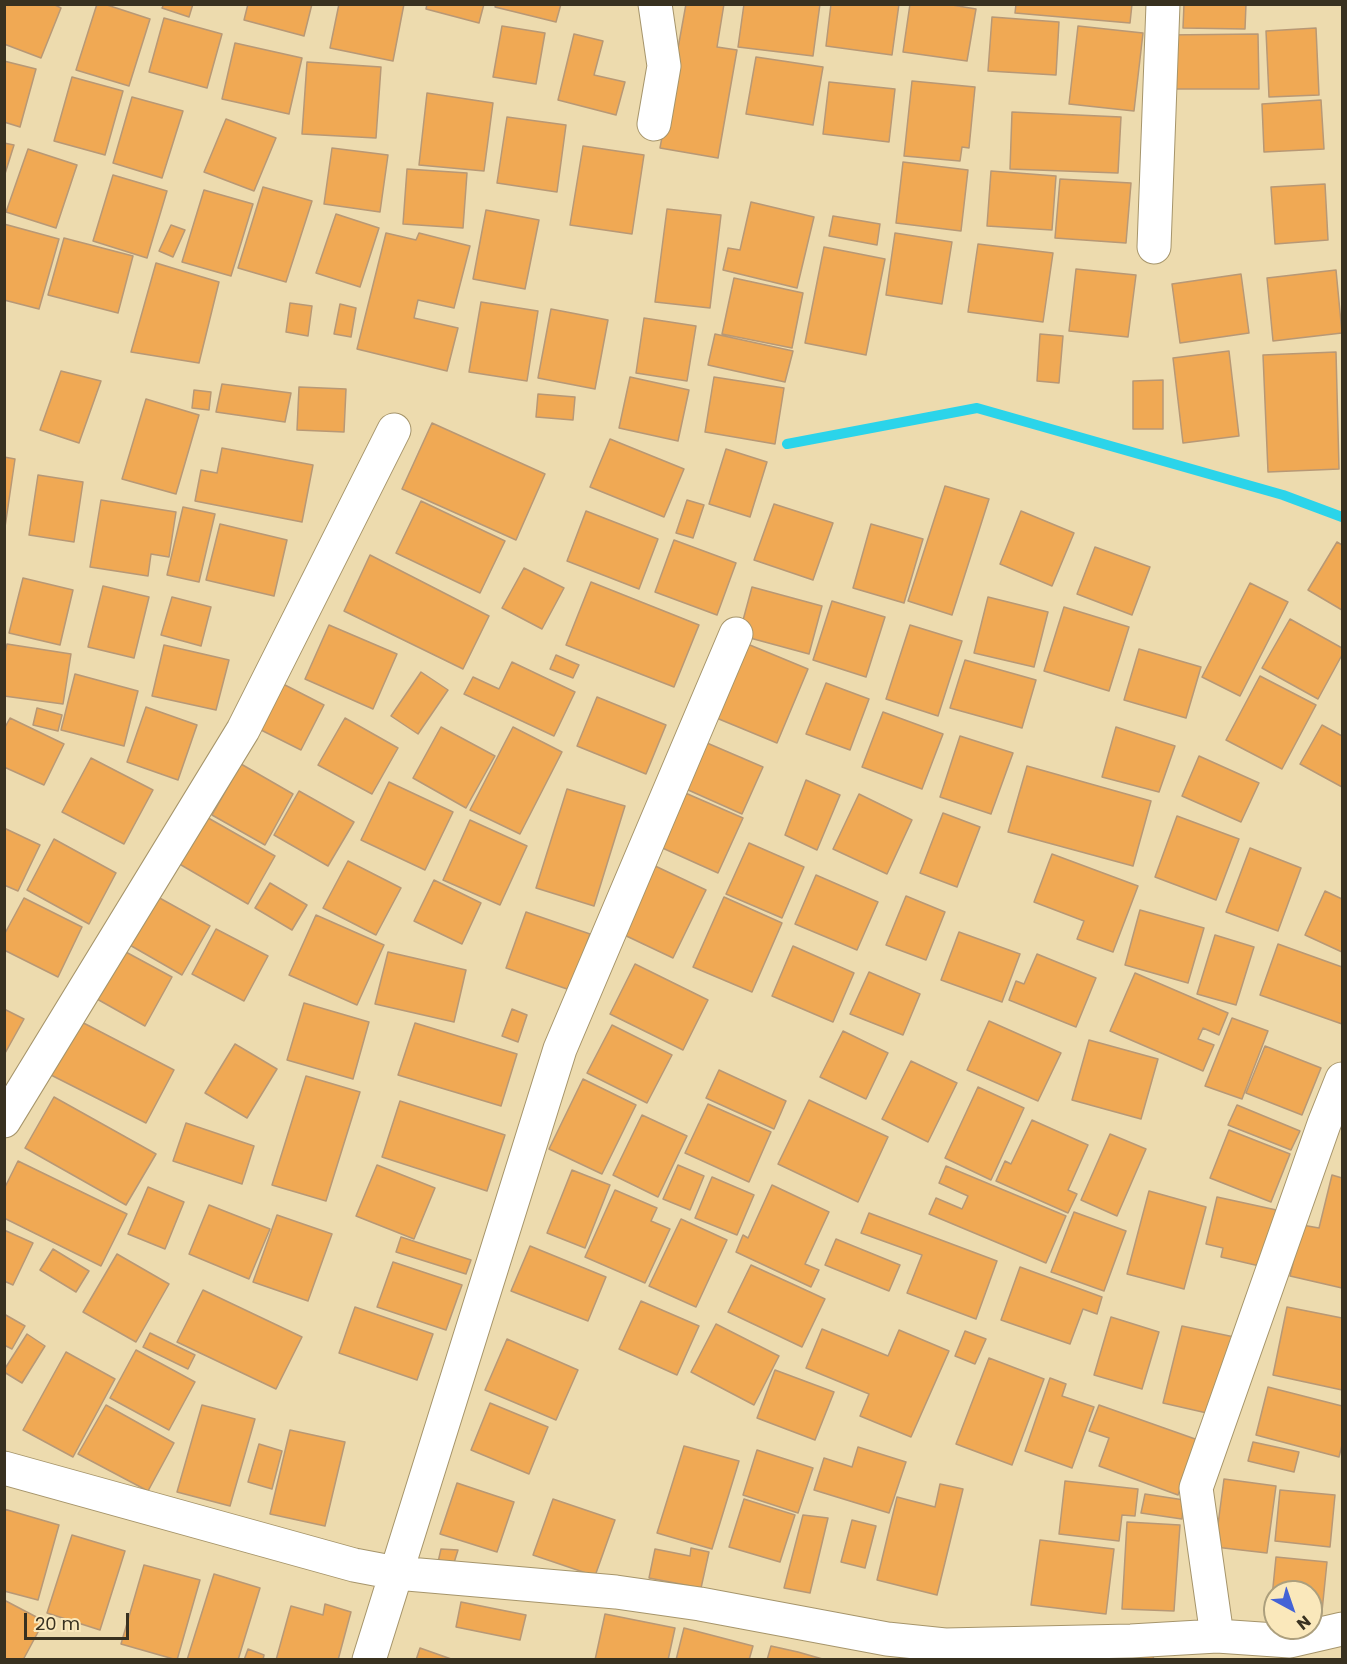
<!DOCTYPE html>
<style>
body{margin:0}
#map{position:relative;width:1347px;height:1664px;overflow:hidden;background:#eddbae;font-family:Poppins,sans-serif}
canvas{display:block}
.frame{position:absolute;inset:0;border:6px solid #383120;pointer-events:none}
.north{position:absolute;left:1263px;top:1580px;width:60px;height:60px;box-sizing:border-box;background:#fae8bb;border:2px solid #ac9f7d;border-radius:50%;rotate:140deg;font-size:16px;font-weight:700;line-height:24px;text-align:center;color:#383120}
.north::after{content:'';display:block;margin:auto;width:21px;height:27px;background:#4463d6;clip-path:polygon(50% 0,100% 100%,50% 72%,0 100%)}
.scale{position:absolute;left:24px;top:1613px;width:105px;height:27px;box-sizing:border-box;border:3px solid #383120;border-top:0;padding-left:8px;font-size:18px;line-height:21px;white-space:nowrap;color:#383120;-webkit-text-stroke:4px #fae8bb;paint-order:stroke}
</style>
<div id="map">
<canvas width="1347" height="1664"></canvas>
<div class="frame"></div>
<div class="north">N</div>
<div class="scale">20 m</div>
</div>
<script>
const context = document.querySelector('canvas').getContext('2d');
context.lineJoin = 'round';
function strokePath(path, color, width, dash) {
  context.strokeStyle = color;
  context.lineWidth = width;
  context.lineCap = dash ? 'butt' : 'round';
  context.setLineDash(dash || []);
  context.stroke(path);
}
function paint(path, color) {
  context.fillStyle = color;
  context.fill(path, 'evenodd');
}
strokePath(new Path2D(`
 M787,444L977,408L1283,495L1342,517`), '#2bd4ea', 10);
const building = new Path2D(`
 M4,4H53L61,8L41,58L4,44Z
 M97,4H104L150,19L129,86L76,70Z
 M164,4H193L189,17L162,8Z
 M248,4H312L304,36L244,20Z
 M339,4H404L393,61L330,48Z
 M427,4H484L479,23L426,9Z
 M496,4H561L556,22L495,7Z
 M686,4H724L717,47L737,50L718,158L660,148Z
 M744,4H820L813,56L738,47Z
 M831,4H899L892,55L826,46Z
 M910,4H946L976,9L967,61L903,52Z
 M1016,4H1132L1130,23L1015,13Z
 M1184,4H1246L1245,29L1183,28Z
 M992,17L1059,22L1056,75L988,71Z
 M164,18L222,34L207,88L149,72Z
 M502,26L545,33L536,84L493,77Z
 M1078,26L1143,33L1134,111L1069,104Z
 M1316,28L1319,95L1269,97L1266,31Z
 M574,34L603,41L594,75L625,82L616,115L558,100Z
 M1258,34L1259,89H1166L1165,35Z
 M235,43L302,58L289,114L222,99Z
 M756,57L823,67L813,125L746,114Z
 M4,61L36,69L20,127L4,122Z
 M307,62L381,67L376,138L302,134Z
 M72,77L123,91L105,155L54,141Z
 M912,81L975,87L969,148L962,147L960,161L904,156Z
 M829,82L895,89L889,142L823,134Z
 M427,93L493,103L484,171L419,165Z
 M132,97L183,111L162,178L113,163Z
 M1321,100L1324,149L1264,152L1262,104Z
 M1012,112L1121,117L1118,173L1010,169Z
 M507,117L566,125L557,192L497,183Z
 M226,119L276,138L254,191L204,172Z
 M4,143L14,145L4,177Z
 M583,146L644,155L632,234L570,225Z
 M332,148L388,155L380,212L324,204Z
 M28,149L77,165L56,228L6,212Z
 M903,162L968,170L961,231L896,223Z
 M407,169L467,173L463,228L403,224Z
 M991,171L1056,176L1052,230L987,226Z
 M113,175L167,191L147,258L93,241Z
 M1060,179L1131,183L1126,243L1055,238Z
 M1325,184L1328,240L1275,244L1271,187Z
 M263,187L312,201L286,282L238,268Z
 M204,190L253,204L231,276L182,262Z
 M751,202L814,217L797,288L723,270L728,248L740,250Z
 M667,209L721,215L710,308L655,302Z
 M486,210L539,220L525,289L473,279Z
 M336,214L379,228L360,287L316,273Z
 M833,216L880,224L877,245L829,236Z
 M4,224L59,239L39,309L4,300Z
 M171,225L185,230L173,257L159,251Z
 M386,233L416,240L419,233L470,246L454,308L418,300L414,318L458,328L447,371L357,349Z
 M895,233L952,242L942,304L886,295Z
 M64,238L133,256L118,313L48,295Z
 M978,244L1053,253L1043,322L968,312Z
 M824,247L885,259L866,355L805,343Z
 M156,263L219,282L199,363L131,352Z
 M1076,269L1136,275L1128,337L1069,331Z
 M1336,270L1342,333L1273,341L1267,278Z
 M1241,274L1249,333L1180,343L1172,284Z
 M734,278L803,293L792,348L722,334Z
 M481,302L538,311L527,381L469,372Z
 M290,303L312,306L308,336L286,332Z
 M340,304L356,308L351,337L334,334Z
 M551,309L608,320L595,389L538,378Z
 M644,318L696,326L687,381L636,373Z
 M715,334L793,351L785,382L708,365Z
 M1040,334L1063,336L1059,383L1037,381Z
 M1229,351L1239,436L1183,443L1173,358Z
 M1336,352L1339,469L1268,472L1263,355Z
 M61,371L101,381L79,443L40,430Z
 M630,377L689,390L678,441L619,428Z
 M714,377L784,388L775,444L705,432Z
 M1163,380V429H1133V381Z
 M222,384L291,393L285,422L216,412Z
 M299,387L346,389L344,432L297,430Z
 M194,390L211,392L209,410L192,408Z
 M538,394L575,397L573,420L536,417Z
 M146,399L199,415L176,494L122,479Z
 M432,423L545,474L516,540L402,489Z
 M610,439L684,469L664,517L590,487Z
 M222,448L313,465L302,522L195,501L201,470L217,473Z
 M726,449L767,462L750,517L709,504Z
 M4,457L15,459L4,534Z
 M38,475L83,482L74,542L29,535Z
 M945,486L989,499L952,615L908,601Z
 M101,500L176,512L169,557L151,554L148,576L90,567Z
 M687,500L704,505L693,538L676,533Z
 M421,501L505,541L480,593L396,553Z
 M774,504L833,523L813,580L754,560Z
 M183,507L215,514L199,582L167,575Z
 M586,511L658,539L639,589L567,561Z
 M1021,511L1074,533L1052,586L1000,564Z
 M220,524L287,540L274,596L206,580Z
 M871,524L923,539L904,603L853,588Z
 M674,540L736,563L717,615L655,592Z
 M1337,542L1342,545V610L1308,590Z
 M1095,547L1150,567L1132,615L1077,594Z
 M370,555L489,616L463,669L344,611Z
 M524,568L564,588L542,629L502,608Z
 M23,578L73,590L60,645L9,633Z
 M591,582L699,625L674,687L566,645Z
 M1250,583L1288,602L1240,696L1202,677Z
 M103,586L149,597L134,658L88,647Z
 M752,587L822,606L809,654L739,635Z
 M172,597L211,607L201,646L161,635Z
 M988,597L1048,612L1034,667L974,653Z
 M832,601L885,617L866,677L813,660Z
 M1064,607L1129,627L1109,691L1044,671Z
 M1290,619L1342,648V655L1318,699L1262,668Z
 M329,625L397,654L373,709L305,679Z
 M910,625L962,641L938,716L886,699Z
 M745,643L808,669L777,743L714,717Z
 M7,644L71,654L63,704L4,696V657Z
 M164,645L229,660L216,710L152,696Z
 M1139,649L1201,667L1186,718L1124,700Z
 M556,655L579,665L573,678L550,669Z
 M965,660L1036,680L1022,728L950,708Z
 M512,662L575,692L554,736L464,694L473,677L499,689Z
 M421,672L448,690L418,734L391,716Z
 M75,674L138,691L124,746L61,730Z
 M1260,676L1316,705L1282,769L1226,740Z
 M826,683L869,699L850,750L806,734Z
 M283,684L324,705L301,750L259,729Z
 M597,697L666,725L646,774L577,746Z
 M146,707L197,725L178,780L127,762Z
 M37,708L62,715L58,731L33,725Z
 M883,712L943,734L922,789L862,767Z
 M10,718L64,744L44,785L4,767V729Z
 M345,718L398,748L372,794L318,765Z
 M1322,725L1342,736V787L1300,764Z
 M441,727L495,756L466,808L413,778Z
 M513,727L562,752L520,834L470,810Z
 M1116,727L1175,746L1159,792L1102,777Z
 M960,736L1013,753L991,814L940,797Z
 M707,743L763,767L742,814L686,789Z
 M1199,756L1259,783L1241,822L1182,796Z
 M91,758L153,790L124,844L62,812Z
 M241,764L293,794L265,845L212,815Z
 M1027,766L1151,801L1133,866L1008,832Z
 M806,780L840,795L817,850L785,835Z
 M389,782L453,812L425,870L361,840Z
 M567,789L625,806L594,906L536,888Z
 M299,791L354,822L328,866L274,835Z
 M683,792L743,818L718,873L658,846Z
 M859,794L912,820L887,874L833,849Z
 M943,813L980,827L957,887L920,873Z
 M203,815L275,856L248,904L176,862Z
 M1177,816L1239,839L1216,900L1155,877Z
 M470,820L527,846L500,905L443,880Z
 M4,828L40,845L18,891L4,885Z
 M54,839L116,873L89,924L27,890Z
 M749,843L804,867L782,918L726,894Z
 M1250,848L1301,868L1278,931L1226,912Z
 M1052,854L1138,886L1113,952L1077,939L1084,921L1034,902Z
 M348,861L401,888L376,935L323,908Z
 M653,865L706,890L673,958L620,933Z
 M816,875L878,902L857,950L795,924Z
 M434,880L481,903L462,944L414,921Z
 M270,883L307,905L292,930L255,908Z
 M1325,891L1342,899V952L1305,935Z
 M156,896L210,926L182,975L128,944Z
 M906,896L945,912L926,960L886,945Z
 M724,897L782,923L752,992L693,967Z
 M24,898L82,927L58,977L4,950V935Z
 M1140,910L1204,928L1188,983L1125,965Z
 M526,912L590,934L570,990L506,968Z
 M316,915L384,945L357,1005L289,975Z
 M216,929L268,956L244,1001L192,974Z
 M959,932L1020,954L1002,1002L941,980Z
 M1215,935L1254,947L1236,1005L1197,994Z
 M1278,944L1342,967V1024L1260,995Z
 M793,946L854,973L833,1022L772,996Z
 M124,951L172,977L145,1026L97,999Z
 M388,952L466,970L454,1022L375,1004Z
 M1037,954L1096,978L1076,1027L1009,1000L1016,981L1024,984Z
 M635,964L708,1000L683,1050L610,1014Z
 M869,972L920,994L903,1035L850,1014Z
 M1135,973L1228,1013L1219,1035L1203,1028L1198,1039L1214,1045L1203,1071L1110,1031Z
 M304,1003L369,1022L353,1079L287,1060Z
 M4,1009L24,1019L4,1055Z
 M512,1009L527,1015L518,1042L502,1036Z
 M72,1017L174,1070L146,1123L43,1071Z
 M1232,1018L1268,1031L1242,1099L1205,1086Z
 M989,1021L1061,1053L1038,1101L967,1070Z
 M415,1023L517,1054L501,1106L398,1075Z
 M612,1025L672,1055L647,1103L587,1073Z
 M843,1031L888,1053L866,1099L820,1077Z
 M1089,1040L1158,1059L1141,1119L1072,1100Z
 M235,1044L277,1069L247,1118L205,1093Z
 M1265,1046L1321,1068L1302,1115L1246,1093Z
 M911,1061L957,1083L928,1142L882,1119Z
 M719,1070L786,1101L774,1129L706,1098Z
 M306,1076L360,1092L326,1201L272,1185Z
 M583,1079L636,1105L602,1174L549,1149Z
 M978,1087L1024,1108L991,1180L945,1158Z
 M54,1097L156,1154L126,1205L25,1148Z
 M809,1100L888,1137L858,1202L778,1164Z
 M400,1101L505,1135L487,1191L382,1157Z
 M708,1104L771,1132L749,1182L685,1153Z
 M1237,1105L1300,1131L1291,1150L1228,1125Z
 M642,1115L687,1136L658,1197L613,1175Z
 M1032,1120L1088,1145L1068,1190L1077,1194L1068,1213L996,1181L1005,1161L1011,1164Z
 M186,1123L254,1146L242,1184L173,1161Z
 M1229,1130L1290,1154L1271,1202L1210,1178Z
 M1110,1134L1146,1149L1117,1216L1081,1200Z
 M18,1161L127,1214L101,1266L4,1218V1189Z
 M377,1165L435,1188L414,1239L356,1216Z
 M678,1165L704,1176L690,1210L663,1199Z
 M946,1166L1066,1216L1046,1263L929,1214L936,1198L962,1209L968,1196L939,1183Z
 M572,1170L610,1185L585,1248L547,1233Z
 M1332,1175L1342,1178V1288L1290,1276L1302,1225L1319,1228Z
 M712,1177L754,1195L737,1235L695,1218Z
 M772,1185L829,1212L805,1264L819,1270L811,1287L736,1252L743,1235L748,1238Z
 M148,1187L184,1202L165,1249L128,1234Z
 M615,1190L657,1208L651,1221L670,1229L645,1283L585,1257Z
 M1149,1191L1206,1207L1184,1289L1127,1274Z
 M1217,1197L1281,1211L1268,1268L1221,1257L1223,1248L1206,1244Z
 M209,1205L270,1229L249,1279L189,1254Z
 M1074,1212L1126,1231L1104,1291L1051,1272Z
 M869,1213L997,1261L976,1319L907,1293L922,1255L861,1233Z
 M277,1215L332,1234L308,1301L253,1282Z
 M681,1219L727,1240L696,1307L649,1286Z
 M4,1230L33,1243L13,1285L4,1281Z
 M401,1237L471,1260L466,1274L396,1252Z
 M836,1239L900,1265L889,1291L825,1265Z
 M530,1246L606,1277L588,1321L511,1291Z
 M53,1249L89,1271L76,1292L40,1270Z
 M117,1254L169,1284L136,1342L83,1312Z
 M393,1262L462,1285L446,1330L377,1307Z
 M751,1265L825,1299L802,1347L728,1312Z
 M1020,1267L1102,1297L1097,1314L1083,1309L1070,1344L1001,1320Z
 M203,1290L302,1337L276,1389L177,1342Z
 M641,1301L699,1326L677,1375L619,1349Z
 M355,1307L433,1334L417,1380L339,1353Z
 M1287,1307L1342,1318V1390L1273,1375Z
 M4,1314L25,1326L12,1349L4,1345Z
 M1111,1317L1159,1332L1142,1389L1094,1375Z
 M716,1324L779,1356L754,1405L691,1372Z
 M1182,1326L1239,1338L1220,1416L1163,1403Z
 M822,1329L888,1356L899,1330L949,1351L911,1437L860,1416L869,1394L806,1368Z
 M965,1331L986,1339L975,1364L955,1356Z
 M150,1333L195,1355L188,1369L143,1347Z
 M27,1334L45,1346L22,1383L4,1372V1370Z
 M507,1339L578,1370L556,1420L485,1390Z
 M136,1350L195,1382L169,1430L110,1398Z
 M66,1352L115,1379L73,1457L23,1430Z
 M989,1358L1044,1379L1012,1465L956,1444Z
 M775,1370L834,1392L815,1440L757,1418Z
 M1050,1378L1066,1384L1062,1396L1094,1407L1072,1468L1025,1451Z
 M1268,1387L1342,1406V1445L1339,1457L1256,1435Z
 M490,1403L548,1427L529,1474L471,1450Z
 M106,1405L174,1443L148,1491L78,1454Z
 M202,1405L255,1419L230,1506L177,1492Z
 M1099,1405L1198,1440L1178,1495L1099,1466L1109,1438L1089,1431Z
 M290,1430L345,1442L325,1526L270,1514Z
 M1253,1442L1299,1452L1294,1472L1248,1461Z
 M259,1444L282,1451L272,1489L248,1482Z
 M684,1446L739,1461L712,1549L657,1533Z
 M858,1447L906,1462L889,1513L814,1490L824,1458L852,1467Z
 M757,1450L813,1468L798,1513L743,1495Z
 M1224,1479L1276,1486L1267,1553L1215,1547Z
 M1065,1481L1138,1489L1135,1516L1122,1515L1119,1541L1059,1534Z
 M457,1483L514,1502L497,1552L440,1534Z
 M940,1484L963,1489L937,1595L877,1580L897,1497L935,1507Z
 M1280,1490L1335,1495L1330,1547L1275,1541Z
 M1145,1494L1184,1500L1182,1519L1141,1513Z
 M553,1499L615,1520L595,1576L533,1555Z
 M744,1499L795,1515L780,1562L729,1547Z
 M4,1509L59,1525L38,1600L4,1591Z
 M803,1515L828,1518L810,1593L784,1588Z
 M852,1520L876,1526L865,1568L841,1562Z
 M1127,1522L1180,1525L1174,1611L1122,1609Z
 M72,1535L125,1551L100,1630L47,1613Z
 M1040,1540L1114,1549L1106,1614L1031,1605Z
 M691,1548L709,1552L701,1588L649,1578L655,1549L690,1556Z
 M441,1549L458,1550L453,1566L438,1562Z
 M1276,1557L1327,1562L1321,1621L1311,1620V1592H1275V1617H1270Z
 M144,1565L200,1580L177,1660L121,1644Z
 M214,1574L260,1588L238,1660H187Z
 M4,1600L44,1621L23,1660H4Z
 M461,1602L526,1615L520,1640L456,1627Z
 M325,1604L351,1612L338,1660H276L291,1606L323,1615Z
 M605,1614L675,1628L668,1660H595Z
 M684,1628L753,1646L749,1660H676Z
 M771,1646L798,1652L826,1660H767Z
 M420,1648L454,1660H416Z
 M248,1649L264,1655L263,1660H244Z
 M1097,1652L1154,1654L1153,1660H1097Z`);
paint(building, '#f0a954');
strokePath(building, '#b89875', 1.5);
const minor = new Path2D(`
 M654,124L664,66L655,4
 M1154,247L1163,4
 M4,1121L243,730L394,430
 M4,1468L354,1565L396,1573L616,1592L700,1604L887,1639L945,1645L1131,1641L1217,1636L1290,1641L1342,1629
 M1217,1636L1196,1488L1324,1124L1342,1079
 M369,1660L560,1049L736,634`);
strokePath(minor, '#a6956b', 35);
strokePath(minor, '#fff', 33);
</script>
